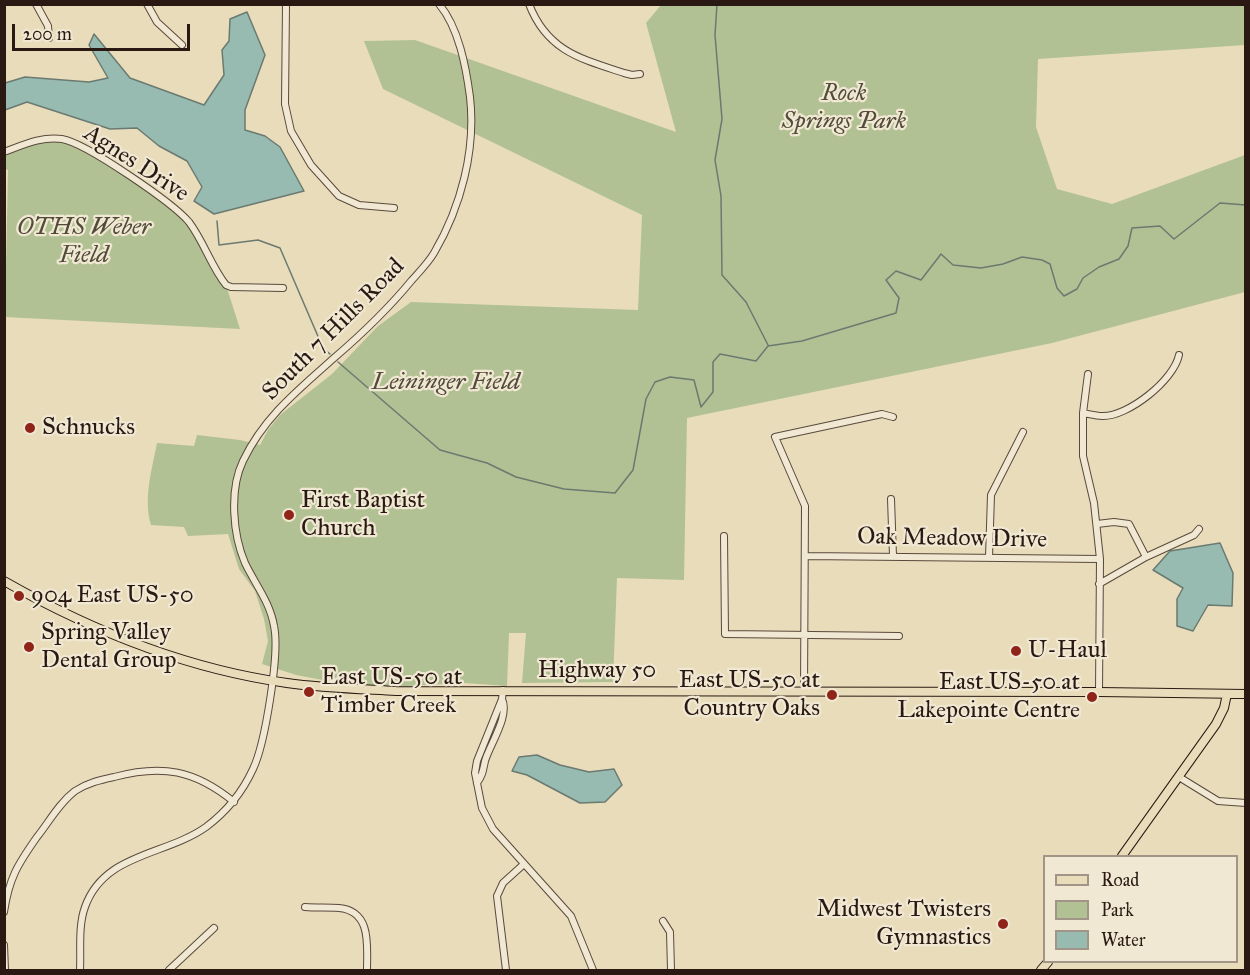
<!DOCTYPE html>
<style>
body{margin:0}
#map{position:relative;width:1250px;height:975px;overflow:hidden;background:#e8dcbb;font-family:"IM FELL Great Primer",serif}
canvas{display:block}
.frame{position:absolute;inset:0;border:6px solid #291912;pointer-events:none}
.legend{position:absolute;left:1043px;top:855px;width:195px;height:108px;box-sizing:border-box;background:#f0e8d3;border:2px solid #a09586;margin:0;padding:8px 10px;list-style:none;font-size:18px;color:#291912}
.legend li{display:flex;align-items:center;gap:12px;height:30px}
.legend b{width:30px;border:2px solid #a09586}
.scale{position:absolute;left:12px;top:24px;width:178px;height:27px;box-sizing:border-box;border:3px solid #291912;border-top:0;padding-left:8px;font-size:18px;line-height:21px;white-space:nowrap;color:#291912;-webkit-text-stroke:4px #f0e8d3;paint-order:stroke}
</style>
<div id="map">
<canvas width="1250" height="975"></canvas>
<div class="frame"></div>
<ul class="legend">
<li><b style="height:8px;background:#e8dcbb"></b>Road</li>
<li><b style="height:16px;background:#b2c193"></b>Park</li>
<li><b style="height:16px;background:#97bbb1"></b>Water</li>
</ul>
<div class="scale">200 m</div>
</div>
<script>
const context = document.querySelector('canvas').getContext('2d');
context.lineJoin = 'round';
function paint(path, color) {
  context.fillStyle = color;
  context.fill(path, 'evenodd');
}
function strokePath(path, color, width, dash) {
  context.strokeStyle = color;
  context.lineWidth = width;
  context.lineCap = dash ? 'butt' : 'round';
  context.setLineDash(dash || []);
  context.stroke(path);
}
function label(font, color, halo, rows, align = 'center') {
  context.font = font + ' "IM FELL Great Primer",serif';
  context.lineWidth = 4.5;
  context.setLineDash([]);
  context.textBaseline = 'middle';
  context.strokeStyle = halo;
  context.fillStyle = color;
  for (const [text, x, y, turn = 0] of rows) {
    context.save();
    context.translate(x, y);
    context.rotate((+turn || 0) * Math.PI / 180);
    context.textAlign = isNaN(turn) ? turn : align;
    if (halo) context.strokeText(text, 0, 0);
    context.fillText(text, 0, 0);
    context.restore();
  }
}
paint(new Path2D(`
 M661,5H1245V45L1038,59L1036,127L1057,189L1112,204L1245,155V292L1052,343L687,418L684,580L617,578L613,682L522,683L526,633H509L507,686L464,683L388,687L344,684L296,675L262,664L268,641L264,619L255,591L239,569L228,534L188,536L184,527L151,525C143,499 152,469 157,443L194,446L197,435L240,440L260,445L268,430L280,415L332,374L378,326L411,302L638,310L642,215L383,89L364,41L415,40L676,132L646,23Z
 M62,139L95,154L187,220L226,285L240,329L5,317L8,170L5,169V152L26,144Z`), '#b2c193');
const water = new Path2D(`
 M247,12L265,55L245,110V130L265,136L280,147L304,191L214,214L194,201L202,187L187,161L159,146L137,128L110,129L27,102L5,110V83L25,77L89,82L108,78L89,45L94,34L130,78L204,105L224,75L222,50L229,41L230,19Z
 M1220,543L1233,573L1232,606L1208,605L1193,631L1177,626V599L1183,588L1153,570L1170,551Z
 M537,755L560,765L589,772L614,769L622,785L605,802L580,803L527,775L512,771L519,757Z`);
paint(water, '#97bbb1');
strokePath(water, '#6b7a71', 1.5);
strokePath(new Path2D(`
 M717,4L715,35L722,119L715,160L721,196L722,275L746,302L768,345
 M217,221L219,245L258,240L280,248L323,348L330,354
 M768,346L802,341L896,313L899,298L886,280L896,271L921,280L941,254L953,265L981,268L1003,264L1022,257L1042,260L1050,264L1057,288L1064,296L1077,289L1083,278L1099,267L1119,259L1128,246L1132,228L1160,226L1174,239L1220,203L1246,205
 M338,362L440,450L487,463L516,477L564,489L615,493L633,470L646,399L655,382L670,377L694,380L701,407L713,392V362L720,354L756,361L768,346`), '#6b7a71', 1.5);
const minor = new Path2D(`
 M36,4L48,26L49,38
 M147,4L157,22L182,45
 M286,4L285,104L291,131L311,165L339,196L359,205L394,208
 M529,4C547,51 581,59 624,73L632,75L640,74
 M4,152C23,145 42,136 62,139C86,143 173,203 189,222C204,242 211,266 226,285L231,287L283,288
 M1088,374L1083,413V456L1094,503L1100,559L1099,692
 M1083,413C1089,414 1096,416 1102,416C1128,417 1174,380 1179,355
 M891,499L893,556
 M1097,524L1114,522L1129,524L1146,557
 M724,536L725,634L899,636
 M805,556L1100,559
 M989,557L991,495L1023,432
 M1099,584L1146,557L1194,535L1199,529
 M503,690L502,699L477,761L475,773L482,808L493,829L571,916L593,970
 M804,691L805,506L775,437L882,414L893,417
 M1179,777L1218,801L1246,803
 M477,783C483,775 483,770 485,761C490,744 510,716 502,699
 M305,907C317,908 328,907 339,908C372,911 367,946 367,970
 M4,912C9,878 18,864 37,837C49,822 59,803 75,791C87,783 100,780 114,777C162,764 195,770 234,802
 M663,921L670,932L671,970
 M4,945L5,970
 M80,970C81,950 78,926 85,907C104,853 165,856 206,827C226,812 243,791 253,769C265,744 280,653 274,626C270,602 255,584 245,563C233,535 229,490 243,461C264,417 298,390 334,358C362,334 389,308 412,280C420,271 428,263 434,253C461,207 476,150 470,97C466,67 459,28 439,4
 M169,970L214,928
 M506,970L497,896L503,883L524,864`);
const major = new Path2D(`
 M4,581C92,631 187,669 287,683C323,688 360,689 396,691L1099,692L1246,694
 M1122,856L1216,724L1224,708L1227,694
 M1041,970L1048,962`);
strokePath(minor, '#594a3c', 8);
strokePath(major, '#291912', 10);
strokePath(minor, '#f0e8d3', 6);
strokePath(major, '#e8dcbb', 8);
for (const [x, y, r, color] of [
 [30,428,6,"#8f2418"],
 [289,515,6,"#8f2418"],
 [19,596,6,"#8f2418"],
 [29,647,6,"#8f2418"],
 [1016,651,6,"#8f2418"],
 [309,692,6,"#8f2418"],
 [832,695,6,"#8f2418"],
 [1092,697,6,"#8f2418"],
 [1003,924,6,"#8f2418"]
]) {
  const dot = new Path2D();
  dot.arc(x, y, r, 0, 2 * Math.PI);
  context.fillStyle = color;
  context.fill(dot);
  strokePath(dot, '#f0e8d3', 2);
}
label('italic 24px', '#524b39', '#f0e8d3', [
 ["Rock",844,94],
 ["Springs Park",844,122],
 ["OTHS Weber",84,228],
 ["Field",84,256],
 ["Leininger Field",446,383]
]);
label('24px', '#291912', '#f0e8d3', [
 ["Agnes Drive",136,164,33],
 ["South 7 Hills Road",334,330,-45],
 ["Oak Meadow Drive",952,539,1],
 ["Highway 50",597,671]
]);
label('24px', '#291912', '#f0e8d3', [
 ["Schnucks",42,428],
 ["First Baptist",301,501],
 ["Church",301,529],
 ["904 East US-50",31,596],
 ["Spring Valley",41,633],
 ["Dental Group",41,661],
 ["U-Haul",1028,651],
 ["East US-50 at",321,678],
 ["Timber Creek",321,706],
 ["East US-50 at",820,681,"right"],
 ["Country Oaks",820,709,"right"],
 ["East US-50 at",1080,683,"right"],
 ["Lakepointe Centre",1080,711,"right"],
 ["Midwest Twisters",991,910,"right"],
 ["Gymnastics",991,938,"right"]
], 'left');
</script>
